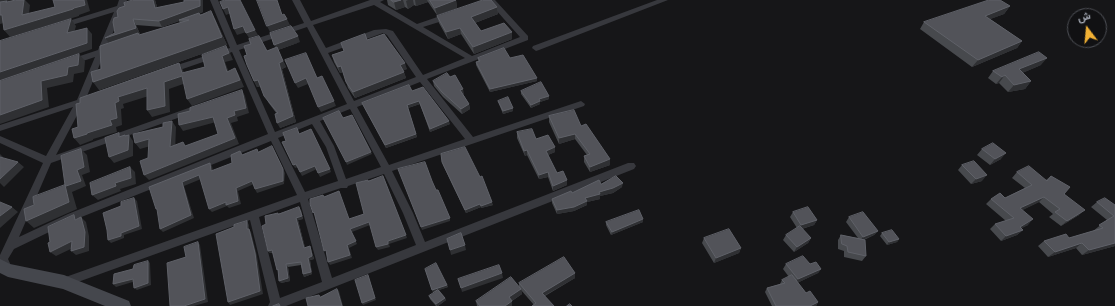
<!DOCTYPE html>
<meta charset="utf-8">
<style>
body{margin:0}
#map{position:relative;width:1115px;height:306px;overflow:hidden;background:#161618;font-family:"Sofia Sans Condensed",Vazirmatn,sans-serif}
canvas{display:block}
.north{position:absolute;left:1067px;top:8px;width:40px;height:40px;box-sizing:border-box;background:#111113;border:1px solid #4d4f55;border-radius:50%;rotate:344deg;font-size:11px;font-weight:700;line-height:16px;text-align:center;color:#a8adb8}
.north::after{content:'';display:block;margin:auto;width:14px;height:18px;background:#f2b134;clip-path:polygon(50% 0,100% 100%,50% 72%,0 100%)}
</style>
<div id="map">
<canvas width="1115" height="306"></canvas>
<div class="north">ش</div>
</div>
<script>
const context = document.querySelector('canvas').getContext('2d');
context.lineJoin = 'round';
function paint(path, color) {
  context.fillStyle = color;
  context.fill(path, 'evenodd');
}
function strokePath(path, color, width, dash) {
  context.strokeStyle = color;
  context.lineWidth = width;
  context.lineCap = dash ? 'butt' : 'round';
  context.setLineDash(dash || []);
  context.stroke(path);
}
paint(new Path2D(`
 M119,0H127L125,4L137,0H149L123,9L106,49L108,51L104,54L87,96L91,95L95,98L94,100L83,104L56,155L197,105H203L204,107L203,109L51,163L19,237L68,214L268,134L232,52L171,73L167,70L168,68L230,48L210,0H218L237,45L304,23L292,0H300L311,21L370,0H384L380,2L417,24L446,14H452V18L423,27L472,56L520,37L487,0H495L528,36V40L427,79L473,137L581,101L585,104L584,106L392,171L413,213L425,242L628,163H634L636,166L634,169L286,306H268L270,302L250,220L64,287L60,285L59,282L60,279L297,195L271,141L74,220L14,249L8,259L13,270L12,273L8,275L4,273L0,264V255L43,163L0,143V136L46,156L73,107L0,131V125L77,100L95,57L71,65L67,62L68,60L98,50L114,12L62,28L58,26L59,24L117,6ZM374,5L465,58L423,75L393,31L386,29L374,30L326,48L313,25ZM307,27L347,104L275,132L239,50ZM383,33L387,35L416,77L354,101L328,53ZM420,82L465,139L389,165L357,107ZM350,109L381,167L346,179L334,146L320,121ZM312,124L326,147L338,181L305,192L278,138ZM384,174L403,213L416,245L332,278L308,199L341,188H347L348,186ZM300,202L322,282L280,298L259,217Z
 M657,0H668L539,50L536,51L532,48L533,46Z`), '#37383d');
paint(new Path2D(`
 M0,259L10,264L64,275L129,301L131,306H105L63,289L8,277L0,273Z`), '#45474d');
paint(new Path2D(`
 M155,0L157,7L203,12L200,13V14L215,19L227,45L99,90L101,69L109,43L115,33L118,17ZM179,21L180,23L139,35V34H140L136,25L162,27Z
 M387,0H456L457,8L437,15L428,2L416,6L414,5L408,9L405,7L396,10L388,5Z
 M1010,6L1004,14L990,19L1022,41L1017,48L972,67L920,29L924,22Z
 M497,7L498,14L475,23L481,31L512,39L474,54L461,34L448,39L439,23L437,16Z
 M367,40L407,69L403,70L406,78L355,98L348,88L343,72L340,73L334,62L332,55L344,51Z
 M300,42L278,50L286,67L282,69L296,122L280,128L277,114L268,102L261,86L257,87L254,81L247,55L267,51Z
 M478,58H510L537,81L490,92L476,65V62L478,61Z
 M1041,65L1022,73L1031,81L1025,89L1008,92L999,83L996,84L988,78L993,71Z
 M433,81L464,94H463L469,104L470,109L462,114L443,97L434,86Z
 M412,91L450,124L430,132L420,104L408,108L417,137L386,148L362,103Z
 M521,91L549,96V99L540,102V104L531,108L521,94Z
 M498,101L513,108V111L503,114L499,104Z
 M549,116L581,126L610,165L590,172L584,162V156L587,155L575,139L559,144L549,122Z
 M517,132L536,139L555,152L548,155L557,173L567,185L553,191L548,177L539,179L527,155L525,156L517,138Z
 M982,149L1001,159L990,165L977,155Z
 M441,154L493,205L481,208V207L466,213L443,165Z
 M962,165L982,181L971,184L958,170Z
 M1017,172L1046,180L1051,176L1064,194L1079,215L1061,226L1049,217L1053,214L1039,202L1022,210L1028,225L1021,228L1023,230L1017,235L1001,241L990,229L995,224L1006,221L986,204L991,199L1005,198L1025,188L1012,178Z
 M622,187L613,193L600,196V199L587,202V205L574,211L557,214L552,203V199L572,193Z
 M1097,202L1115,205V246L1082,255L1076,248L1048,257L1038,246L1044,241L1069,238L1093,231L1107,220L1091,207Z
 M301,210L303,219L298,220L305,248L310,246L311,249L314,259L310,260L312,274L304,277L301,265L288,267L290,281L281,283L273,253H270L268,251L266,224L279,214Z
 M793,212L817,220L814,225L802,229L811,238L808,243L794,252L783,240L786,235L797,228L790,217Z
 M849,217L878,231L874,235L864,240L866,256L862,261L844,257V251L838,249V240L841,235L858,238L846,222Z
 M606,222H643L611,235L606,225Z
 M882,233L899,239L897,242L887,245L880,236Z
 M704,238L741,248L739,253L714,263L702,243Z
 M786,264H810L821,269L818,273L797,283L806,293L818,302L816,306H772L765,292L767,288L780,284L782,280L789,277L783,269Z
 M425,269L447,285L448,287L439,290L445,298L446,300L438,306H436L430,299L429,296L436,292H433Z
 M575,273V278L545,296L534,305L521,290L522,294L512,301V306H477L476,301L519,287V283Z`), '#47494d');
paint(new Path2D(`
 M0,0H12L7,1L12,8L0,3Z
 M24,0H25L30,5L28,22L22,15Z
 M84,0H87L90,11L79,15V16L10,37L4,30L74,8Z
 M153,0H155L159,14L155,8Z
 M200,0H203V12L200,13L204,21L200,15L179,20V21L162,27L159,21Z
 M277,0L284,20L287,19L290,25L270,32L267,26L282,15Z
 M401,0H403L405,7L396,10L394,2Z
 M408,0H413L414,5L408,9L406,1Z
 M415,0H427L428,2L416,6Z
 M456,0L457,8L437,15L435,8Z
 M1010,6L1004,14L980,23L985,16Z
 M228,7L231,13L226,15L223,9Z
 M497,7L498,14L472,24L471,17Z
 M211,11L215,19L227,45L99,90L93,82Z
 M0,15H2L8,22L0,24Z
 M71,19L76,26L72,40L67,33Z
 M133,19L136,25L140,34L110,44L105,38L136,28Z
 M243,26L246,32L237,35L234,29Z
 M87,28L92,34V49L0,81V72Z
 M460,28L461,34L448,39L446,32Z
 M255,30L258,35L249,38L246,33Z
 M512,32V39L474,54L473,47Z
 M298,36L300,42L278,50L286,67L282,69L296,122L280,128L277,123L293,116L279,63L277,50L274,45Z
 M1022,41L1017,48L972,67L978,60Z
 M226,46L230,53L233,60L225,62L231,78L227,72L222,56Z
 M79,54L85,61L84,72L74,74L73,82L47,88L49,107L0,124V115L41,81L68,67Z
 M1047,58L1041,65L1013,77L1019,69Z
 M179,63L183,70L187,80L182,73Z
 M405,63L407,69L402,71L400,65Z
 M341,66L343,72L340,73L338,67Z
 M235,68L239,75L244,87L192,106L187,99Z
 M404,72L406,78L355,98L353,92Z
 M1005,75L999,83L996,84L1002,77Z
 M182,76L186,83L169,89L170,112L152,117L147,110L164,82Z
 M306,78L308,84L298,88L295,83Z
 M537,78V81L490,92V89Z
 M258,80L261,86L257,87L254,81Z
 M1031,81L1025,89L1008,92L1014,85Z
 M147,88L152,95L123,104L124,108L121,109L122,125L116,127L117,132L93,139V140L80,145L74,138L87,133L110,120L115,103L118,97Z
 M463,89L464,94L460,95V90Z
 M242,90L245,96L249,113L237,117L238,121L231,123L239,144L149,180L144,175L235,138L227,118L234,111Z
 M549,96V99L540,102V104L531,108V105L539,99Z
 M334,101L336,106L321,112L318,107Z
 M419,101L420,104L408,108L407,105Z
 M469,104L470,109L462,114L461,109Z
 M513,108V111L503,114V111Z
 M213,117L216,122L183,131L179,125Z
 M172,121L176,127L175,153L170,147Z
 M449,121L450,124L430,132V129Z
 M416,134L417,137L386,148L385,145Z
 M575,134V139L559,144V138Z
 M125,135L129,139V135L133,141V156L114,163L109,157L125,136Z
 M149,139L154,145L140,149L135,143Z
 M555,147V152L546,156V151Z
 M81,149L87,155L90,172L82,175L86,186L72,192L77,209L34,228L26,221L65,185L77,170Z
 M274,150L285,173L284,184L257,193L255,189Z
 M527,150V155L525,156L524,151Z
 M371,152L372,154L347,165L346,162Z
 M1006,153L1001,159L990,165L995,159Z
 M0,154L3,157L0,159Z
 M610,159V165L590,172V167Z
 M18,162L24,167L4,187L0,183V179Z
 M210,163L212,166L214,175L211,171Z
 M296,164L298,167L295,168L293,165Z
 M315,166L317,169L302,176L300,172Z
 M130,167L135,172L136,184L120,189L121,191L98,200L92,195L115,183Z
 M330,169L331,172L320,177L318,173Z
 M548,172V177L539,179V175Z
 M199,175L201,179L184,186L194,218L163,232L160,229L182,182Z
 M987,175L982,181L971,184L976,179Z
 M567,180V185L553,191V186Z
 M252,181L254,184L238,191L241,204L229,208L227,206L212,212L209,209L236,188Z
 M623,183L622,187L613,193L600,196V199L587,202V205L574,211L557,214V210Z
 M1044,197L1039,202L1015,214L1020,208Z
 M134,198L137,201L142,229L124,235V238L111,243L108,240L121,233Z
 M492,202L493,205L481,208V206Z
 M480,204L481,207L466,213L465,210Z
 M12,207L18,212L0,228V216Z
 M299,207L301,210L303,219L298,220L306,251L304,248L296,218Z
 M1085,210L1079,215L1061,226L1067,221Z
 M81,217L86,222L89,236V251L76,255L71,251Z
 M450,218V221L422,230L421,227Z
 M643,219V222L611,235L612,232Z
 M1033,219L1028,225L1015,232L1020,227Z
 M817,220L814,225L798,230L801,225Z
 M247,221L249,225V229L251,232L257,256L263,294L230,305L228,302L247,229Z
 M369,222L370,225L352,232L357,244L349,248L352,258L330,265L328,262L347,245L350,229Z
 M1023,230L1017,235L1001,241L1006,236Z
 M878,231L874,235L860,241L863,237Z
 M406,235L407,238L389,244L390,247L378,250L376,247L388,241Z
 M811,238L808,243L794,252L797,247Z
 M899,239L897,242L887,245L889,242Z
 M72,241L77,246L56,256L50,252Z
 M198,242L200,245L208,302L194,306H184Z
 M1082,243L1076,248L1048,257L1055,252Z
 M1115,243V246L1082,255L1089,250Z
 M465,245L466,250L451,255L450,250Z
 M310,246L311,249L314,259L310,260L312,274L304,277L303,274L308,258Z
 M741,248L739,253L714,263L716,258Z
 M272,250L274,252L270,253L268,251Z
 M148,261L150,263L151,285L137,290L134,288Z
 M286,264L288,267L290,281L281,283L279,281Z
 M821,269L818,273L795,284L798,279Z
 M502,273L503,278L462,292L461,288Z
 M575,273V278L542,297V293Z
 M368,275L376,300L363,305L362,303Z
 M133,279L136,281L116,287L113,284Z
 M447,285L448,287L433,292L432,290Z
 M337,289L339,291L343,306H342Z
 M521,289L522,294L510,302L509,297Z
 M445,298L446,300L438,306H437L436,304Z
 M512,301V306H505Z
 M818,302L816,306H810Z`), '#2f3033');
const building = new Path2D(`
 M16,0H24L22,15L55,7L53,0H84L85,5L74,8L73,9L4,30L2,15H0V2L7,1L6,2Z
 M133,0H153L155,8L184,2V0H200V6L159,21L133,19L136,28L105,38L115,33L113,22L114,18L118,17L117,11L119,8L125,6L124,3Z
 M225,0H240L255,30L246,33L243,26L234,29L228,7L223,9L220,2Z
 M257,0H277L282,15L284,14L287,19L267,26Z
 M391,0H401L394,2Z
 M430,0H456L435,8Z
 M483,0H491L497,7L471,17L481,31L504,23L512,32L473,47L460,28L446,32L437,16Z
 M989,0H1000L1010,6L985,16L1022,41L978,60L924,22Z
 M211,11L222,37L93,82L91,72L101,69L100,46L138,33L139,35L189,20H179L199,13L200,15Z
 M71,19L67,33L87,28V43L0,72V41Z
 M291,26L298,36L274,45L270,33Z
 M365,34L367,40L384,34L405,63L400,65L404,72L353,92L346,82L341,66L338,67L332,55L344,51L341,43Z
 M259,36L267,51L277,47L283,61L279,63L293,116L277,123L275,114L278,113L264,96L258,80L254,81L247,65L244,56L247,55L244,46L251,44L249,39Z
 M226,46L229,53L222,56L227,72L235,68L240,80L187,99L182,76L164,82L165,106L147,110V88L118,97L119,101L115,103L117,118L110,120L112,125L87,133V134L74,138L72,129L78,127L76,104L80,103V98L179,63L182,73L205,67L202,55Z
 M504,48L510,58L523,55L537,78L490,89L476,62L480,61L478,58Z
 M1039,52L1047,58L1019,69L1031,81L1014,85L1005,75L1002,77L993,71Z
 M306,53L317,78L322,76L334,101L318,107L306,78L295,83L285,60Z
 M79,54L78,65L68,67L67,75L41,81L42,100L0,115V81Z
 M447,73L450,77L455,75L463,89L460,90L469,104L461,109L442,92L433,81Z
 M541,82L549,96L539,99L540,101L531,105L521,91Z
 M409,85L412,91L423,87L449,121L430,129L419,101L407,105L416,134L385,145L362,103Z
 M242,90L246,108L234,111L235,115L227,118L235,138L144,175L140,161L148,158L149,139L135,143L133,134L163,127V123L172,121L170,147L183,142L185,146L218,134L213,117L179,125L178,114L190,111V108Z
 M508,97L513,108L503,111L498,101Z
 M574,110L581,126L586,124L610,159L590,167L584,156L590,154L575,134L559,138L549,116Z
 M339,111L343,118L352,115L371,152L346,162L323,118Z
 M297,128L299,134L311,129L330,169L318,173L315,166L300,172L296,164L293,165L282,142L286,141L283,133Z
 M532,129L536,139L548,135L555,147L546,151L557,173L563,171L567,180L553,186L548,172L539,175L527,150L524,151L517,132Z
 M119,133V137L125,135V136L129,135L128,150L109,157L105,138Z
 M993,143L1006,153L995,159L982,149Z
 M272,146L283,169V181L255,189L252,181L236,188L238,201L226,205V202L209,209L199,175L182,182L191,215L160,229L157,209H156L149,187L210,163L211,171L232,163L231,155L240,151L242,155L257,149L258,152Z
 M465,147L480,177L482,176L492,202L481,206L480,204L465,210L442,162L441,154Z
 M81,149L84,167L77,170L81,181L66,186L65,185L61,156Z
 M0,157L18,162L0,179Z
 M974,161L987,175L976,179L962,165Z
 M425,162L432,181L436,190H438L450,218L421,227L398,169Z
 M1029,166L1047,181L1051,176L1070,187L1064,194L1085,210L1067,221L1055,212L1060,209L1044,197L1020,208L1033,219L1020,227L1023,230L1006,236L995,224L1014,218L991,199L1000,193L1005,198L1032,185L1017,172Z
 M130,167L131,178L115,183L116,186L92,195L90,183Z
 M383,176L406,235L388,241V244L376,247L369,222L350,229L356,241L347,245L350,255L328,262L326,250L324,251L314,212L313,213L310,204V199L323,195L324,197L339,191L349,219L364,214L356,183L368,180V181Z
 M616,176L623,183L613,188L599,192L600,194L585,198L587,201L574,207L557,210L552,199L571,191L572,193L599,180L601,184Z
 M65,185L69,202L26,221L24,209L34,205L33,197Z
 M134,198L139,226L121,233V236L108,240L107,230L103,213L121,206V202Z
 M1105,198L1115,205V243L1089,250L1082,243L1055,252L1044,241L1066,234L1069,238L1103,228L1099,225L1114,216L1097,202Z
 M0,202L12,207L0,216Z
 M299,207L302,216L296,218L304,248L310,246L312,256L308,258L311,272L303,274L301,262L286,264L288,278L279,281L278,269L277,270L272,250L268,251L262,226L266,224L265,216L278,213V214Z
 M808,207L817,220L801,225L793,212Z
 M639,210L643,219L612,232L606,222Z
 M863,212L878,231L863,237L849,217Z
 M74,215L75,220L81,217L85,232L84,247L71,251L72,241L50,252L48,243L50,242L48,227Z
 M247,221V229H249L255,253L260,291L228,302L216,234L234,227V225Z
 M800,226L811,238L797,247L786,235Z
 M729,229L741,248L716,258L704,238Z
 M892,230L899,239L889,242L882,233Z
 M461,233L465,245L450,250L447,239Z
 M841,235L865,240L866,256L848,252L847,246L842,244Z
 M198,242L205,299L184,306H170L167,263L186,257L184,247Z
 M803,256L810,264L816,262L821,269L798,279L786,264Z
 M564,257L575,273L542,293L554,306H532L536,303L519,283Z
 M148,261V283L134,288L133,279L113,284L114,274L133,269L134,265Z
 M436,263L447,285L432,290L425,269Z
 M499,265L502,273L461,288L458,279Z
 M368,275L375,298L362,303L355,280Z
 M792,275L806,293L810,291L818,302L810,306H776L767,288L785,283L782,280Z
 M511,277L521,289L509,297L512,301L505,306H480L476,301Z
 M337,289L342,306H308L306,298L319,295L320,297Z
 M438,290L445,298L436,304L429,296Z
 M279,304L280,306H273Z
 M570,304L572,306H567Z`);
paint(building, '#525359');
strokePath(building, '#5f6168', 1);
</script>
